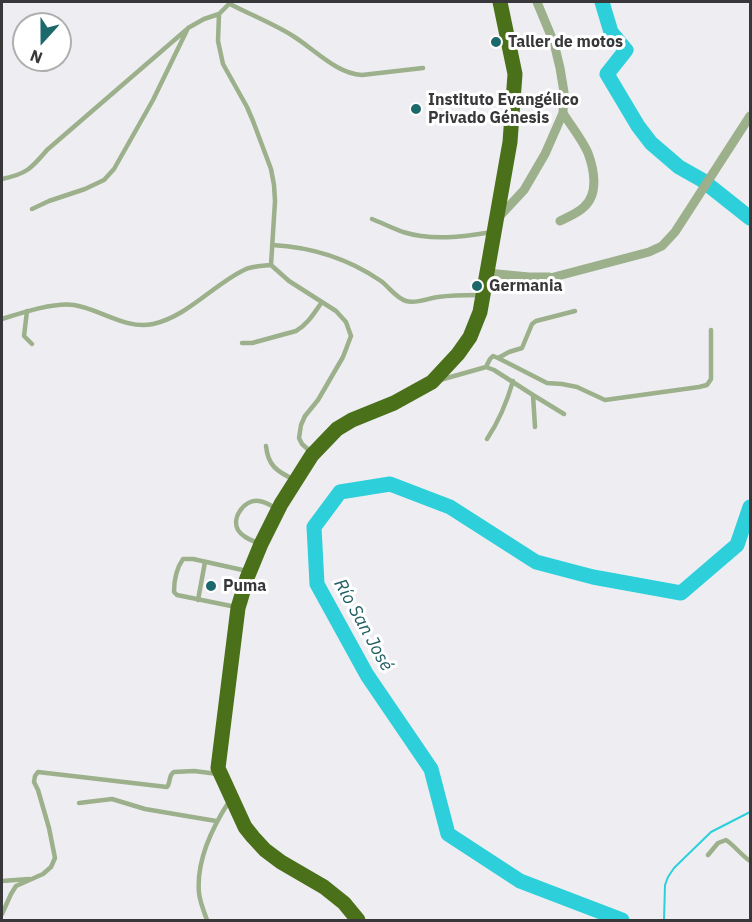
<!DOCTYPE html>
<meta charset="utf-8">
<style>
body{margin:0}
#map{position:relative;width:752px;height:922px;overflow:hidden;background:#eeeef2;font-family:"IBM Plex Sans",sans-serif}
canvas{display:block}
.frame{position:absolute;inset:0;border:3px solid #38383a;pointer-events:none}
.north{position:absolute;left:12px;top:12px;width:60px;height:60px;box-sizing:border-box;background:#fff;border:2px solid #afafb0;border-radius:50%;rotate:201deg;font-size:16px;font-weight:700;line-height:24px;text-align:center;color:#38383a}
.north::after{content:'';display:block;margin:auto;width:21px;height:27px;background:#1c696c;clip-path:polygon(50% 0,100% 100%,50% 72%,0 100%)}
</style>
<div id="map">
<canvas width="752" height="922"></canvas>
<div class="frame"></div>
<div class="north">N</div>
</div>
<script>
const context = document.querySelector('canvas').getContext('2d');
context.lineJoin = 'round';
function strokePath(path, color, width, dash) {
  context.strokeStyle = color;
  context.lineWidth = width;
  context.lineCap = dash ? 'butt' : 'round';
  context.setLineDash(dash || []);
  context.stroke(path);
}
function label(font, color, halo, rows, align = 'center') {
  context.font = font + ' "IBM Plex Sans",sans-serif';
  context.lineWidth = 6;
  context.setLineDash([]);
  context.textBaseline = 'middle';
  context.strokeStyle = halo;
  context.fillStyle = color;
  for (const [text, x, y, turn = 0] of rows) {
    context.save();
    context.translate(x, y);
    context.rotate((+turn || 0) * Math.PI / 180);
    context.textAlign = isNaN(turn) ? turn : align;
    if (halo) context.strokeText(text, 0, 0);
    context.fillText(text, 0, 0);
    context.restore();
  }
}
strokePath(new Path2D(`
 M664,920L665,885L668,877L674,868L711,832L750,812`), '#2dd0da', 2);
strokePath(new Path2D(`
 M602,2L611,32L626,50L607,74L638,126L651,143L679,167L702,180L750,218
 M622,920L520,881L448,834L431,769L367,675L317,584L314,527L340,492L390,484L450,507L536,562L593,577L681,593L737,545L750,507`), '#2dd0da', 15);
strokePath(new Path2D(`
 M231,2L219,14L218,41L223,64L247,107L253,121L271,169L274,185L275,201L271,265L289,281L336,311L346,322L351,336L343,357L318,400L305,416L301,425L299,438L302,444L312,453
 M230,4C251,15 274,24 293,36C314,49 337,74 362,75L423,68
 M2,179C26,174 31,169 47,150L186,30
 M32,209L49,201L85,189L104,180L114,169L153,100L188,28L204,19L219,14
 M372,219C382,223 392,228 403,232C432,241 462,237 492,232
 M272,245C311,247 349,259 381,281C389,287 396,298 406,301C416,304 429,298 438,297C452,295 466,295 480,295
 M27,311L24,336L32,344
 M2,319C21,313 54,302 74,305C100,309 126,330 153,324C188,316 213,285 244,270C252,266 263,266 271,265
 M242,343H252L296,331C308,324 314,313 322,302
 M498,358L509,352L522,348L532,324L536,321L575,311
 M486,367L490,359L493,356L498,358L547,383L562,384L577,387L605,400L699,387L707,385L711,379V330
 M440,380L486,367L494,370L533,395L535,427
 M533,395L564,414
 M487,439C499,421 507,402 513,381
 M266,446C268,465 276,471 293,479
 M258,543C251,540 242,537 238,530C231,517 245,499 259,501C266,502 272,506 277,509
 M198,600L205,562
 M236,607L177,595L174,592C174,580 176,569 183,559H193L247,571
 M79,803L112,799L145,809L216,821
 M708,855L718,843L726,840C735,846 741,855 750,861
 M2,881L29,879
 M2,914L11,894L16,886L43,874L51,867L55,858L49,828L38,790L34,782L35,776L38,772L167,787C171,783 168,775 174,772L194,771L218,774
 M207,920C204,912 200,902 199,893C196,860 213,826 230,800`), '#9cb08b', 4.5);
strokePath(new Path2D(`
 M498,218L524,190L545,154L563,113L564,92L560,68L554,43L537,2
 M560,221C568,217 578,213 584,207C599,194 594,169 588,153C582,139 571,126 563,113
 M487,273L529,277H549
 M484,286L530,288L554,277L649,252L662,246L675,232L750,116`), '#9cb08b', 9);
strokePath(new Path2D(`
 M358,920L344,903L324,887L281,862L265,850L253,837L245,827L218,768L238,608L247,578L261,544L281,504L312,455L337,429L352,420L394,403L432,382L458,354L470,337L480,312L510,142L515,74L500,2`), '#4b701a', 15);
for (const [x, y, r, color] of [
 [496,42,6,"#1c696c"],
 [416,109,6,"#1c696c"],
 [477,286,6,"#1c696c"],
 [211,586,6,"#1c696c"]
]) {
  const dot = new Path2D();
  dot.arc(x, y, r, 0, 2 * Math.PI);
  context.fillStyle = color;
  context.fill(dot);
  strokePath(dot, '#fff', 2);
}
label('bold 16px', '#38383a', '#fff', [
 ["Taller de motos",508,42],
 ["Instituto Evangélico",428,100],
 ["Privado Génesis",428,118],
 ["Germania",489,286],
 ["Puma",223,586]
], 'left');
label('italic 18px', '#205e62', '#fff', [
 ["Río San José",363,625,61]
]);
</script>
